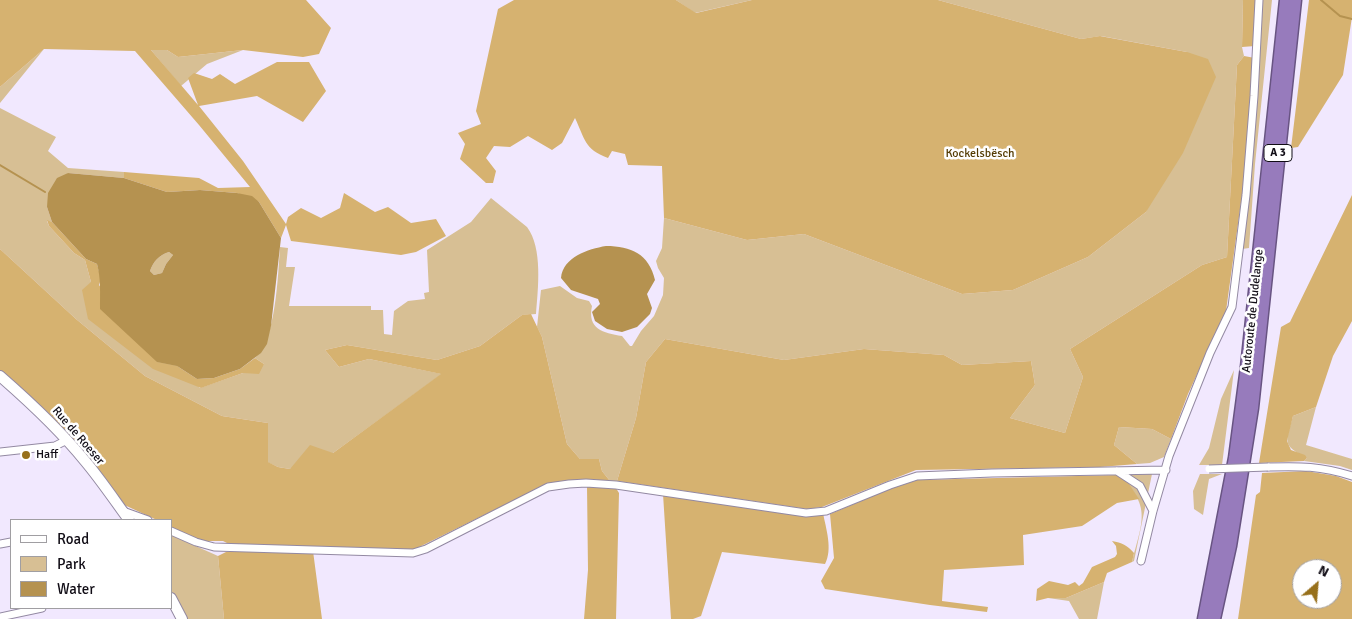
<!DOCTYPE html>
<meta charset="utf-8">
<style>
body{margin:0}
#map{position:relative;width:1352px;height:619px;overflow:hidden;background:#f1e8fe;font-family:Signika,sans-serif}
canvas{display:block}
.legend{position:absolute;left:10px;top:519px;width:162px;height:90px;box-sizing:border-box;background:#fff;border:1px solid #a09ea2;margin:0;padding:6px 9px;list-style:none;font-size:15px;color:#110d16}
.legend li{display:flex;align-items:center;gap:10px;height:25px}
.legend b{width:25px;border:1px solid #a09ea2}
.north{position:absolute;left:1292px;top:559px;width:50px;height:50px;box-sizing:border-box;background:#fff;border:1px solid #a09ea2;border-radius:50%;rotate:27deg;font-size:14px;font-weight:700;line-height:20px;text-align:center;color:#110d16}
.north::after{content:'';display:block;margin:auto;width:18px;height:22px;background:#97701b;clip-path:polygon(50% 0,100% 100%,50% 72%,0 100%)}
</style>
<div id="map">
<canvas width="1352" height="619"></canvas>
<ul class="legend">
<li><b style="height:6px;background:#fff"></b>Road</li>
<li><b style="height:14px;background:#d7bf94"></b>Park</li>
<li><b style="height:14px;background:#b59250"></b>Water</li>
</ul>
<div class="north">N</div>
</div>
<script>
const context = document.querySelector('canvas').getContext('2d');
context.lineJoin = 'round';
function paint(path, color) {
  context.fillStyle = color;
  context.fill(path, 'evenodd');
}
function strokePath(path, color, width, dash) {
  context.strokeStyle = color;
  context.lineWidth = width;
  context.lineCap = dash ? 'butt' : 'round';
  context.setLineDash(dash || []);
  context.stroke(path);
}
function label(font, color, halo, rows, align = 'center') {
  context.font = font + ' Signika,sans-serif';
  context.lineWidth = 5;
  context.setLineDash([]);
  context.textBaseline = 'middle';
  context.strokeStyle = halo;
  context.fillStyle = color;
  for (const [text, x, y, turn = 0] of rows) {
    context.save();
    context.translate(x, y);
    context.rotate((+turn || 0) * Math.PI / 180);
    context.textAlign = isNaN(turn) ? turn : align;
    if (halo) context.strokeText(text, 0, 0);
    context.fillText(text, 0, 0);
    context.restore();
  }
}
paint(new Path2D(`
 M676,0H752L695,13Z
 M938,0H1243L1242,47L1244,56L1237,65L1227,257L1202,265L1070,349L1083,377L1065,433L1010,418L1035,385L1031,361L962,365L944,355L864,349L784,360L665,339L646,362L636,418L617,481H610L602,471L599,459H580L567,444L542,337L537,327L541,290L560,286L577,298L589,301L592,306C587,329 603,333 622,336L630,346H632L641,331L654,316L663,295L664,278L658,268L656,261L662,248L664,218L747,240L804,234L962,294L1013,290L1088,257L1146,212L1187,52L1101,36L1081,39Z
 M1262,0H1272L1255,164L1249,248L1242,249Z
 M44,49L0,103V87Z
 M151,50H167L178,57L243,50L207,64L181,86Z
 M0,108L56,137L48,151L68,168L124,172V178L68,173L47,207L52,222L47,221L49,226L74,253L85,260L91,282L200,388L243,373L264,364L255,358C276,340 278,275 280,247L288,248L286,267H295L289,306H371V310H383L384,334L392,335L394,311L408,301L425,299L424,293L429,292L427,250L471,222L491,198L527,227C543,248 538,289 536,314L522,315L480,346L437,360L347,345L325,350L339,367L369,359L442,374L333,453L290,469L278,467L267,462L268,423L222,416L145,376L76,319L0,249Z
 M169,252L173,255L166,264L162,273L154,275L150,271C153,262 159,255 169,252Z
 M1234,370L1222,465H1199L1209,448L1221,399Z
 M1316,407L1306,445L1352,459V470L1340,466L1304,461L1307,458C1281,445 1286,442 1293,416Z
 M1119,427L1152,429L1171,439L1164,457L1150,463L1137,464L1114,445Z
 M1152,474L1134,561L1132,562C1142,522 1153,505 1117,475Z
 M1200,474H1222L1209,479L1203,515L1194,509L1193,491Z
 M171,535L218,556L224,619H185L171,590Z
 M1104,582L1097,619H1079L1069,601L1048,598H1066Z`), '#d7bf94');
paint(new Path2D(`
 M0,0H306L331,28L319,54L303,57L243,50L178,57L167,50H151L198,105L188,78L194,73L212,79L220,74L235,84L277,62H309L326,91L303,122L257,96L199,106L243,161L286,224L288,217L301,208L321,218L340,208L344,193L375,212L388,207L411,223L436,219L446,236L416,252L401,255L291,241L286,225L281,238L259,202L237,193L200,190L167,192L124,178V172L199,178L218,188L250,187L199,125L135,51L44,49L0,87Z
 M514,0H676L696,13L752,0H938L1081,39L1100,36L1187,52L1208,59L1216,77L1183,153L1146,212L1088,257L1013,290L962,294L804,234L747,240L664,218L662,166L628,165L625,154L612,151L608,158C584,149 585,139 575,118L562,143L552,150L528,136L510,147L494,146L486,158L496,171L493,183H486L460,159L465,144L458,133L481,124L476,111L498,9Z
 M1243,0H1256L1255,46L1242,47Z
 M1309,0H1352V17L1343,75L1298,147L1291,148Z
 M1244,56L1255,58L1242,195L1226,311L1188,394L1171,439L1152,429L1119,427L1114,445L1137,464L1100,467L916,470L822,507L807,509L617,481L636,418L646,362L665,339L784,360L864,349L944,355L962,365L1031,361L1035,385L1010,418L1065,433L1083,377L1070,349L1202,265L1227,257L1237,65Z
 M1352,195V321L1333,356L1316,407L1293,416L1287,441L1291,450L1305,455L1307,458L1304,461L1259,463L1281,327L1290,322Z
 M47,220L52,222L86,259L97,264L101,279L99,285L157,362L177,366L197,379L214,378L240,369L255,358L264,364L259,374L243,373L201,388L153,369L88,319L82,290L91,282L85,260L74,253L49,226Z
 M0,249L76,319L145,376L222,416L268,423V462L278,467L290,469L310,445L333,453L441,374L369,359L339,367L325,350L347,345L437,360L480,346L522,315L531,314L542,337L567,444L580,459H599L602,471L610,481L587,479L547,484L411,551L229,544L223,541H202L171,527V520H157L120,503L0,372Z
 M1306,471L1336,476L1352,482V619H1238L1256,495L1260,492L1262,473ZM1302,569H1332V599H1302Z
 M1117,475L1129,484L1139,499L1117,503L1082,526L1023,535L1024,565L944,570L942,601L988,607L987,612L930,605L825,589L821,581L834,558L830,514L890,489L917,480Z
 M614,485L619,493L616,619H584L588,570L587,486Z
 M663,494L823,513C826,529 833,549 825,564L722,552L701,616L693,619H671Z
 M1112,541C1122,543 1127,545 1134,553L1132,562L1107,573L1104,582L1066,598H1048L1036,601L1037,589L1049,581L1068,585L1075,582L1079,586L1083,583L1092,567L1115,557L1117,554L1116,546Z
 M313,551L322,619H224L218,556L226,552Z`), '#d6b270');
paint(new Path2D(`
 M68,173L124,178L167,192L200,190L237,193L252,196L259,202L281,238L271,326L267,344L261,353L240,369L214,378L197,379L177,366L157,362L100,309C100,293 101,279 97,264L86,259L52,222L47,207L48,193L57,178ZM169,252L173,255L166,264L162,273L154,275L150,271C153,262 159,255 169,252Z
 M606,246C631,246 649,254 655,280L647,294L652,308L650,314L637,327L622,332L607,329L595,321L592,312L600,304L598,299L571,290L561,278C563,257 588,249 606,246Z`), '#b59250');
strokePath(new Path2D(`
 M1321,0L1340,16L1352,19
 M0,165L45,192`), '#b59250', 2);
const minor = new Path2D(`
 M0,452L55,446L67,440
 M1268,467C1300,466 1321,466 1352,476
 M1117,471L1140,486L1153,511
 M123,511L148,520
 M171,531L196,542L214,547L413,553L426,549L548,487L569,484L586,483L616,485L806,513L826,511L890,485L917,476L992,473L1166,470
 M0,544L11,542
 M1141,561L1153,511L1169,456L1210,353L1232,307L1246,195L1254,96L1259,0
 M0,617L42,608`);
const secondary = new Path2D(`
 M0,376C31,403 60,430 85,461C101,480 115,501 129,520
 M171,598L182,619`);
const motorway = new Path2D(`
 M1204,619L1235,458L1247,367L1286,0
 M1214,619L1230,546L1252,408L1295,0`);
strokePath(minor, '#9389a2', 9);
strokePath(secondary, '#9389a2', 12);
strokePath(motorway, '#685482', 15);
strokePath(minor, '#fff', 7);
strokePath(secondary, '#fff', 10);
strokePath(motorway, '#977bbc', 12);
const minorBridge = new Path2D(`
 M1209,469L1268,467`);
strokePath(minorBridge, '#9389a2', 9, []);
strokePath(minorBridge, '#fff', 7);
for (const [x, y, r, color] of [
 [26,455,5,"#97701b"]
]) {
  const dot = new Path2D();
  dot.arc(x, y, r, 0, 2 * Math.PI);
  context.fillStyle = color;
  context.fill(dot);
  strokePath(dot, '#fff', 2);
}
for (const [x, y, w] of [
 [1278,153,28]
]) {
  const box = new Path2D();
  box.roundRect(x - w / 2, y - 8.5, w, 17, 4);
  context.fillStyle = '#fff';
  context.fill(box);
  strokePath(box, '#110d16', 1);
}
label('bold 11px', '#110d16', null, [
 ["A 3",1278,153]
]);
label('12px', '#543b03', '#fff', [
 ["Kockelsbësch",980,154]
]);
label('12px', '#110d16', '#fff', [
 ["Autoroute de Dudelange",1253,311,-84],
 ["Rue de Roeser",78,436,49]
]);
label('12px', '#110d16', '#fff', [
 ["Haff",36,455]
], 'left');
</script>
